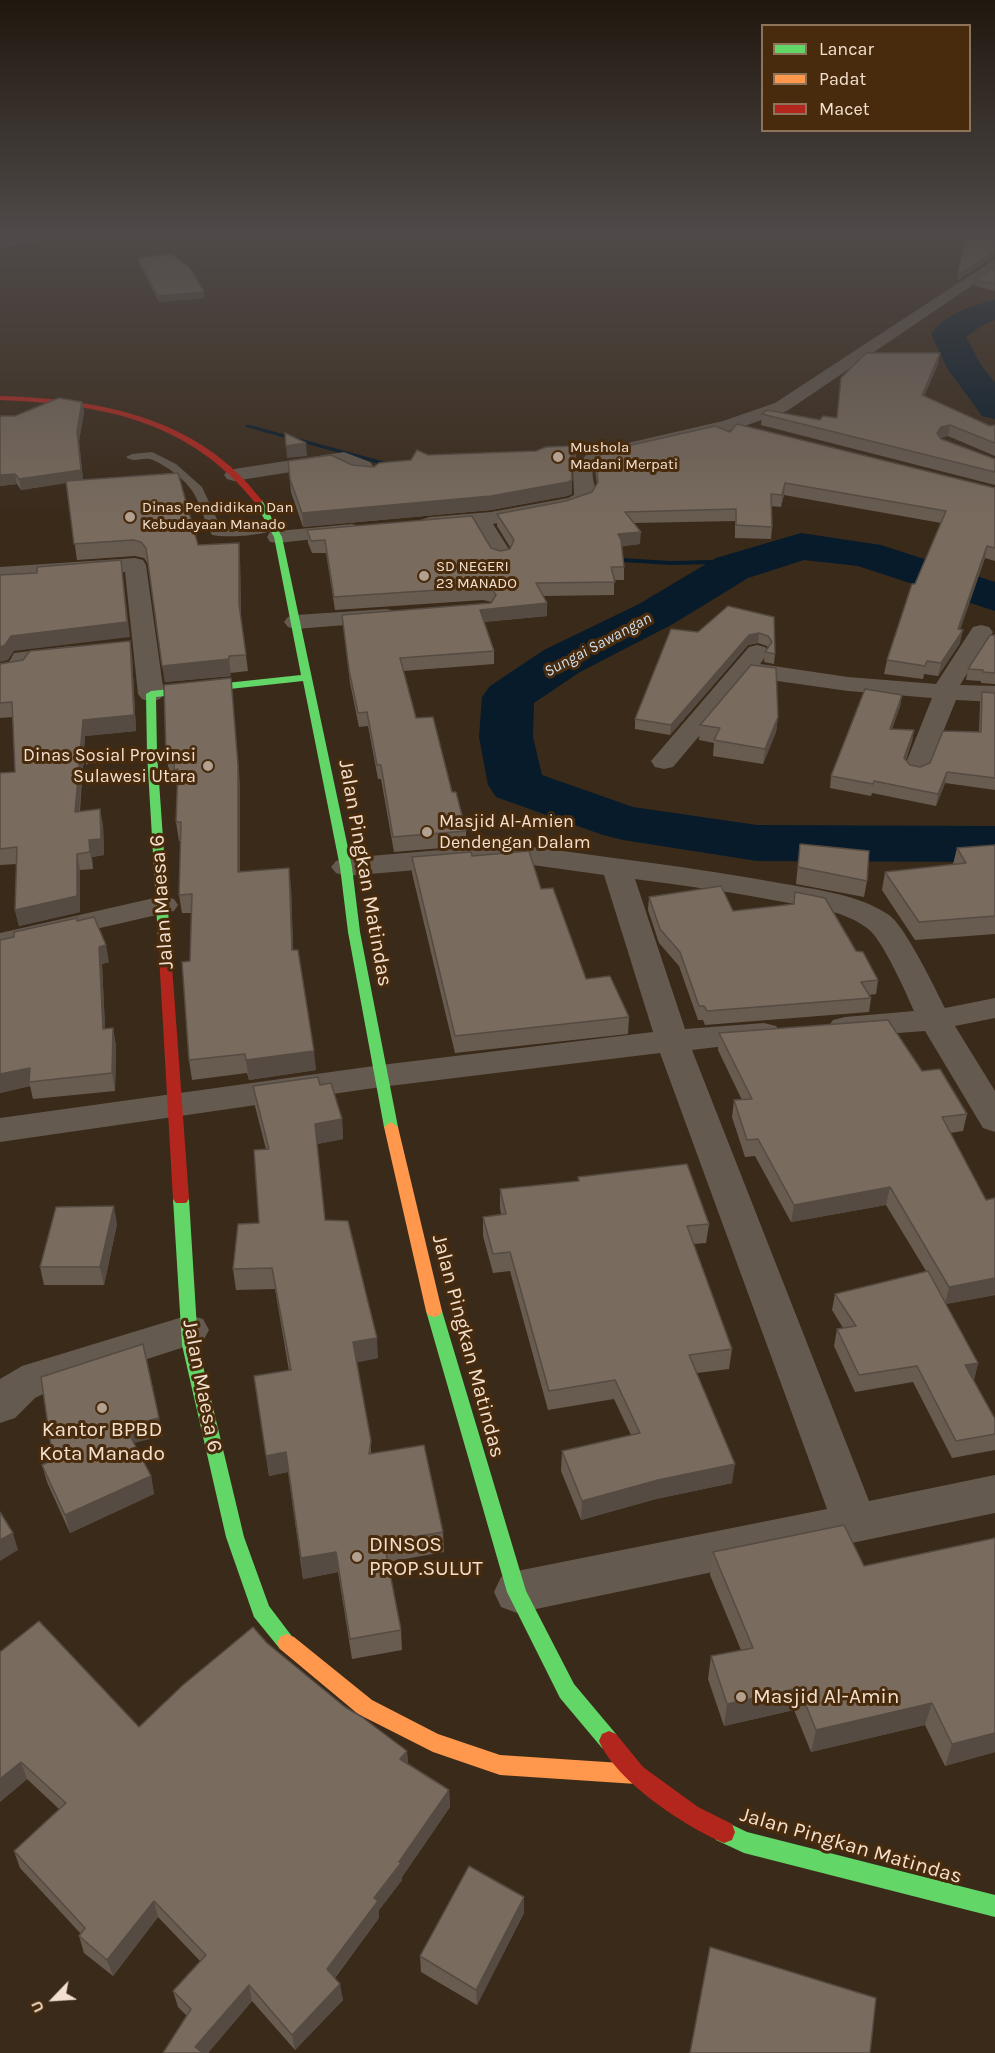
<!DOCTYPE html>
<style>
body{margin:0}
#map{position:relative;width:995px;height:2053px;overflow:hidden;background:#3a2a1a;font-family:Karla,sans-serif}
canvas{display:block}
.legend{position:absolute;left:761px;top:24px;width:210px;height:108px;box-sizing:border-box;background:#482b0c;border:2px solid #8c735a;margin:0;padding:8px 10px;list-style:none;font-size:18px;color:#f3e0cf}
.legend li{display:flex;align-items:center;gap:12px;height:30px}
.legend b{width:30px;border:2px solid #8c735a}
.north{position:absolute;left:24px;top:1969px;width:60px;height:60px;-webkit-text-stroke:4px #482b0c;paint-order:stroke;rotate:245deg;font-size:16px;font-weight:700;line-height:24px;text-align:center;color:#f3e0cf}
.north::after{content:'';display:block;margin:auto;width:21px;height:27px;background:#f3e0cf;clip-path:polygon(50% 0,100% 100%,50% 72%,0 100%)}
</style>
<div id="map">
<canvas width="995" height="2053"></canvas>
<ul class="legend">
<li><b style="height:8px;background:#63d668"></b>Lancar</li>
<li><b style="height:8px;background:#ff974d"></b>Padat</li>
<li><b style="height:8px;background:#b3261e"></b>Macet</li>
</ul>
<div class="north">U</div>
</div>
<script>
const context = document.querySelector('canvas').getContext('2d');
context.lineJoin = 'round';
function paint(path, color) {
  context.fillStyle = color;
  context.fill(path, 'evenodd');
}
function strokePath(path, color, width, dash) {
  context.strokeStyle = color;
  context.lineWidth = width;
  context.lineCap = dash ? 'butt' : 'round';
  context.setLineDash(dash || []);
  context.stroke(path);
}
function label(font, color, halo, rows, align = 'center') {
  context.font = font + ' Karla,sans-serif';
  context.lineWidth = 6;
  context.setLineDash([]);
  context.textBaseline = 'middle';
  context.strokeStyle = halo;
  context.fillStyle = color;
  for (const [text, x, y, turn = 0] of rows) {
    context.save();
    context.translate(x, y);
    context.rotate((+turn || 0) * Math.PI / 180);
    context.textAlign = isNaN(turn) ? turn : align;
    if (halo) context.strokeText(text, 0, 0);
    context.fillText(text, 0, 0);
    context.restore();
  }
}
paint(new Path2D(`
 M246,425H250L404,467L397,469L246,427Z
 M604,557L671,561L756,559L760,561L756,563L671,565L607,561L603,559Z`), '#071b2b');
paint(new Path2D(`
 M995,300V320L984,324L966,337L981,365L995,383V419L982,416L947,368L931,334C946,313 971,306 995,300Z
 M801,533L881,545L995,582V611L858,566L804,560L748,578L673,624L580,672L534,703L533,737L542,775L633,807L757,825L995,826V862L757,861L623,840L603,835L496,797L488,785L479,737L482,697L490,686L544,650L639,604L716,558Z`), '#071b2b');
strokePath(new Path2D(`
 M78,764L121,758`), '#695f55', 3, [2, 2]);
paint(new Path2D(`
 M152,452L176,464L202,487L221,528L273,523L279,527C269,536 225,538 212,535C204,521 201,505 193,492C185,479 166,466 153,460C144,456 134,464 126,457L132,454Z`), '#645a4f');
paint(new Path2D(`
 M33,232H58L56,235L0,248V240Z
 M995,259V270L787,411L736,429L603,460L593,469C591,479 597,488 595,497C592,511 508,521 493,524L512,554L509,559L501,561L493,559L473,526L430,529L423,527L420,523L423,519L430,517L491,512L568,498L574,495L573,469L589,452L723,421L775,403Z
 M344,452L370,462L378,474L375,478H361L356,470L342,464L234,481L227,479L224,475L227,471L234,469Z
 M352,524L359,526L363,530L359,534L278,543L270,542L267,537L270,532L278,531Z
 M135,558L143,560L146,565L164,694L160,699L151,702L142,699L138,694L125,572L0,581V567Z
 M387,609L395,611L399,616L395,621L296,629L288,627L284,622L288,617L296,615Z
 M981,625L989,627L993,632L960,685L995,686V702L956,700L926,774L917,776L908,774L904,768L932,698L848,691L749,677L673,767L664,769L655,767L651,761L749,647L757,645L765,647L769,652L760,664L848,677L936,684L973,627Z
 M70,646L79,648L82,653L79,658L31,664L26,673L0,677V663L9,662L14,653Z
 M511,844C602,857 695,867 785,884C819,890 860,895 889,915C905,926 935,988 945,1008L995,998V1018L955,1026L995,1091V1132L983,1128L925,1031L845,1037L833,1034L828,1027L833,1020L845,1017L914,1011C906,993 882,938 867,928C846,912 815,907 789,903C738,893 687,886 635,879L685,1029L764,1023L776,1026L781,1033L776,1040L692,1050L869,1501L995,1475V1513L517,1613L501,1607L494,1592L501,1577L517,1571L827,1509L660,1053L381,1087L0,1142V1118L381,1065L653,1032L604,875L511,862L346,876L336,873L331,867L336,861L346,858Z
 M163,896L174,899L178,905L174,911L0,951V933Z
 M189,1315L203,1319L209,1330L203,1341L51,1390L35,1398L15,1418L0,1423V1379L22,1366Z`), '#645a4f');
paint(new Path2D(`
 M256,500H262L282,537L352,867L360,932L398,1127L391,1132L384,1127L348,932L340,867L303,681L156,697L157,753L170,938L164,942L158,938L147,753L146,694L151,691L301,675L274,537L255,502Z
 M181,1194L186,1195L189,1199L198,1345L244,1537L269,1606L297,1643L294,1649L287,1652L280,1649L254,1617L226,1537L182,1345L173,1199L176,1195Z
 M434,1305L440,1307L442,1311L526,1591L574,1684L616,1734L619,1741L616,1748L609,1751L602,1748L560,1698L507,1592L426,1311L428,1307Z
 M724,1821L747,1832L995,1895V1917L744,1853L716,1840L713,1832L716,1824Z`), '#63d668');
paint(new Path2D(`
 M391,1122L398,1127L442,1311L440,1315L434,1317L428,1315L426,1311L384,1127Z
 M287,1634L294,1637L372,1700L438,1734L500,1755L636,1764L643,1767L646,1774L643,1781L636,1784L500,1775L433,1752L358,1714L280,1649L277,1643L280,1637Z`), '#ff974d');
paint(new Path2D(`
 M0,396C100,399 200,417 263,502L256,504C190,420 101,404 0,400Z
 M164,934L170,938L189,1199L186,1203H176L173,1199L158,938Z
 M609,1731L616,1734L643,1767L698,1807L732,1824L735,1832L732,1840L724,1843C684,1826 616,1781 599,1741L602,1734Z`), '#b3261e');
paint(new Path2D(`
 M138,258L204,292V298L159,302L139,263Z
 M995,267V291L975,286L976,280Z
 M938,364L924,396L990,426L995,425V456L948,436L940,438L995,459V485L761,425L762,414L820,420L837,418Z
 M82,402L84,412L79,441L83,480L198,545L239,543L240,558L241,617L248,671L230,673L231,676L165,682L148,564L144,558L135,556L77,560L66,483L21,490L17,484L0,486V416H15Z
 M730,432L995,488V561L985,558L960,629V643L938,676L924,674L923,679L884,674L887,660L915,584L941,523L784,495L781,507L771,506L772,527L771,539L735,538V521L634,523L640,544L622,546L624,567V580H614V595L543,596L547,603V616L484,622L494,651V664L403,671L416,718L452,792L466,831V846L394,852L381,779H378L368,726L359,727L350,683L342,615L491,603L492,602L483,600L335,610L326,553H312L308,543L307,530L491,548L500,551L510,549V547L497,526V514L566,501L592,492L597,484L595,470L596,459Z
 M428,455L576,462L572,468V494L567,496L491,510L303,527L291,492L288,461L374,467L411,460Z
 M774,617L775,654L774,664L764,662L765,652L768,648L767,646L758,643L748,645L670,735L635,729V719L698,632Z
 M995,635V684L981,683V681L966,680L968,669Z
 M132,655L136,731L85,736L80,811L103,825L104,855L92,857L93,869L80,870V912L19,926L15,910L17,864L0,865V773L15,772L13,717L0,718V664Z
 M164,685L240,783V871L291,887L293,950L316,1070L249,1080L247,1073L192,1080L189,1060L191,913H182L179,895L181,841H179L176,822L177,787L175,772H169L166,754Z
 M982,692L995,693V790L945,783L936,806L872,793L871,796L830,788L831,776L902,695L900,706L892,729L914,730L912,741L906,760L910,765L920,767L930,763L979,732L980,703Z
 M778,717L776,732L763,764L713,756L714,743L699,740L700,725Z
 M800,844L867,881L864,897L796,884Z
 M995,845V934L915,940L882,890L885,872L953,864L957,848Z
 M472,856L541,889L586,979L629,1017L628,1034L455,1053L412,873V857Z
 M649,897L733,911L856,951L878,980L876,994L869,995L871,998L869,1012L705,1025L703,1020H698L679,966L659,943L648,910Z
 M78,921L109,962L102,964L105,1029L113,1028L116,1046L115,1091L33,1099L30,1086L0,1093L14,937Z
 M719,1033L922,1071L967,1114L963,1131L950,1133L986,1200L995,1198V1295L946,1304L978,1363L974,1380L995,1419V1450L952,1458L913,1382L855,1392L834,1346L837,1329L843,1328L832,1310L835,1294L926,1271L886,1205L791,1222L755,1156L745,1157L732,1117L734,1100H742L718,1050Z
 M320,1085L342,1119L343,1139L317,1144L325,1220L378,1358L357,1362L371,1441V1453L443,1532L444,1552L388,1562L401,1630L402,1650L352,1659L338,1572L303,1579L288,1472L269,1476L254,1376L289,1371L275,1289L236,1290L233,1269L259,1223L266,1149L255,1106L253,1086Z
 M578,1177L709,1224L706,1243L694,1244L732,1349L729,1369L697,1373L732,1483L656,1499L581,1520L561,1471L562,1451L631,1435L614,1399L548,1410L510,1271L493,1273L483,1236V1217L501,1214L500,1208V1189L578,1181Z
 M117,1224L104,1285H44L40,1267Z
 M163,1436L133,1443L151,1476L154,1494L70,1533L47,1482L42,1465Z
 M713,1552L864,1566L995,1752L945,1766L925,1725L811,1752L794,1710L724,1726L708,1679L711,1656L741,1650L710,1575Z
 M267,1643L345,1707L407,1751L408,1764L449,1790L450,1807L402,1877V1880L379,1910V1918L335,1978L343,2000L295,2050L252,2001L208,2053H163L187,2016L178,2007L173,1991L200,1961L158,1917L113,1976L84,1953L79,1936L81,1934L20,1868L14,1851L59,1809L27,1779L0,1802V1652L139,1727Z
 M524,1897V1913L477,2005L421,1972L420,1956Z`), '#685c51');
paint(new Path2D(`
 M995,251L994,257L957,281L958,275Z
 M204,292V298L159,302L158,296Z
 M940,353L938,364L920,406L922,395Z
 M82,402L84,412L79,441L83,480L21,490L19,479L77,431Z
 M950,425L948,436L939,438L937,433L941,427Z
 M306,443L307,456L287,458L286,446Z
 M576,449V462L571,469V456Z
 M15,474L17,484L0,486V475Z
 M572,480V494L567,496L491,510L303,527L302,513Z
 M785,483L784,495L781,507L782,495Z
 M641,532L640,544L618,547V534Z
 M239,543L240,558L241,621L239,604Z
 M987,546L985,558L957,639L963,630L960,643L938,676L941,663L958,629Z
 M121,560L130,637L14,651L8,660L0,662V647L11,636Z
 M547,603V616L480,622V610Z
 M759,633L758,643L748,645L670,735L671,725L749,635Z
 M130,641L132,655L136,731L85,736L78,828L75,812L83,720Z
 M229,659L231,676L165,682L162,666Z
 M231,678L240,783V890L238,872Z
 M902,695L900,706L888,740L890,729Z
 M778,717L776,732L763,764L765,749Z
 M914,730L912,741L902,769L904,758Z
 M947,772L945,783L936,806L938,794Z
 M100,809L103,825L104,855L92,857L93,869L90,852L89,840Z
 M77,854L80,870V912L19,926L15,910Z
 M289,868L291,887L294,969L292,950Z
 M106,945L109,962L102,964L106,1046L103,1029L99,947Z
 M113,1028L116,1046L115,1091L112,1073Z
 M314,1051L316,1070L249,1080L246,1060Z
 M30,1068L29,1082L30,1086L0,1093V1074Z
 M342,1119L343,1139L317,1144L315,1124Z
 M890,1187L886,1205L791,1222L794,1205Z
 M114,1206L117,1224L104,1285L100,1267Z
 M995,1278V1295L945,1304L949,1287Z
 M377,1338L378,1358L355,1363L353,1342Z
 M978,1363L974,1380L965,1365Z
 M159,1418L163,1436L129,1444L125,1426Z
 M286,1452L288,1472L269,1476L266,1456Z
 M735,1464L732,1483L656,1499L581,1520L582,1501L658,1480Z
 M151,1476L154,1494L70,1533L65,1515Z
 M13,1533L18,1550L0,1561V1540Z
 M336,1552L338,1572L303,1579L301,1558Z
 M799,1688L794,1710L724,1726L727,1704Z
 M932,1703L925,1725L811,1752L816,1730Z
 M995,1733V1752L945,1766L952,1744Z
 M407,1751L408,1769L400,1759Z
 M21,1762L27,1779L0,1802V1779Z
 M449,1790L450,1807L402,1877V1880L379,1910V1918L329,1985L327,1969L374,1898Z
 M524,1897V1913L477,2005L476,1990Z
 M154,1901L158,1917L113,1976L107,1960Z
 M340,1984L343,2000L295,2050L292,2035Z
 M249,1985L252,2001L208,2053H196L195,2047Z`), '#554b42');
const building = new Path2D(`
 M966,232H995V251L958,275Z
 M171,254L190,268L204,292L158,296L138,258Z
 M995,267V284L976,280Z
 M866,353H940L922,395L990,426L995,425V443L950,425L941,427L937,433L941,439L995,459V472L762,414L767,410L820,420L823,416L837,418L841,378Z
 M59,398L82,402L77,431L81,470L19,479L15,474L0,475V416H15Z
 M737,424L995,488V548L987,546L958,629L963,630L941,663L927,661L925,666L887,660L912,584H915L946,511L785,483L782,495L771,494L772,527L736,525V509L625,512L641,532L618,534L621,540L624,567H611L615,582L536,583L547,603L480,610L494,651L400,658L416,718L433,717L452,792H456L466,831L393,837L381,765H377L367,712L358,713L349,670L342,615L491,603L496,595L492,589L483,587L334,597L325,540L311,541L307,530L472,516L491,548L500,551L510,549L514,540L497,514L566,501L592,492L598,482L596,459L605,451L715,426L730,432Z
 M285,433L306,443L286,446Z
 M572,446L576,449L571,456L572,480L568,482L491,496L302,513L290,479L288,461L331,455L352,465L374,467L379,463L411,460L417,450L428,455L536,451L546,447Z
 M178,473L198,545L239,543V604L246,655L229,656V659L162,666L146,548L141,542L133,540L74,544L66,481Z
 M121,560L127,622L11,636L5,645L0,647V575L37,573V567Z
 M728,606L774,617L775,654L765,652L772,642L768,636L759,633L749,635L671,725L635,719L671,629L698,632Z
 M990,635H995V673L983,672V670L968,669Z
 M130,641L134,715L83,720L75,812L100,809L101,839L89,840L90,852L77,854V896L15,910L17,847L0,849V773L15,772L12,702L0,703V664L23,660L30,651Z
 M751,665L776,668L778,717L765,749L714,740L720,728L700,725Z
 M231,678L238,765V872L289,868L292,950H298L314,1051L246,1060L245,1054L189,1060L182,962L190,961L192,894L179,895L181,822H176L178,769L174,770L175,754H166L164,685Z
 M865,689L902,695L890,729L914,730L904,758L910,765L920,767L930,763L943,731L981,732L982,692L995,693V778L947,772L938,794L874,781L873,784L831,776Z
 M800,844L869,851L867,881L798,867Z
 M995,845V916L919,922L885,872L966,863L957,848Z
 M529,851L541,889L553,888L586,979L610,976L629,1017L455,1036L412,857L471,852L472,856Z
 M721,886L733,911L794,904L795,892L825,898L856,951L863,952L878,980L861,982L871,998L707,1011L704,1006H699L680,952L660,929L649,897Z
 M94,917L106,945L99,947L103,1029L113,1028L112,1073L29,1082L30,1068L0,1074V940L14,937V932L77,918V921Z
 M888,1020L922,1071L940,1069L967,1114L942,1117L986,1200L995,1198V1278L949,1287L890,1187L794,1205L758,1139L747,1140L734,1100L752,1099L719,1033Z
 M318,1077L320,1085L331,1083L342,1119L315,1124L325,1220L348,1221L377,1338L353,1342L371,1441L369,1454L424,1445L443,1532L384,1542L401,1630L350,1639L336,1552L301,1558L286,1452L266,1456L254,1376L291,1370L272,1268L233,1269L238,1224L259,1223L254,1150L269,1149L253,1086Z
 M687,1164L709,1224L687,1226L732,1349L689,1355L735,1464L658,1480L582,1501L562,1451L640,1433L615,1380L549,1391L510,1252L493,1254L483,1217L506,1214L500,1189L579,1181L578,1177Z
 M114,1206L100,1267H40L56,1207Z
 M928,1271L978,1363L965,1365L995,1419V1434L956,1441L917,1366L859,1375L837,1329L856,1326L835,1294Z
 M143,1344L159,1418L125,1426L151,1476L65,1515L42,1465L53,1460L41,1377Z
 M0,1512L13,1533L0,1540Z
 M844,1525L864,1566L995,1538V1733L952,1744L932,1703L816,1730L799,1688L727,1704L711,1656L753,1648L713,1552Z
 M39,1621L139,1727L183,1685L253,1627L267,1643L345,1707L362,1717L407,1751L400,1759L449,1790L399,1862L401,1863L374,1898L378,1901L327,1969L340,1984L292,2035L249,1985L195,2047L203,2053H163L191,2009L173,1991L206,1955L154,1901L107,1960L79,1936L85,1928L14,1851L66,1803L21,1762L0,1779V1652Z
 M469,1866L524,1897L476,1990L420,1956Z
 M710,1947L876,1998L870,2053H690Z`);
paint(building, '#796b5e');
strokePath(building, '#554b42', 1.5);
const sky = context.createLinearGradient(0, 0, 0, 519);
sky.addColorStop(0, '#20170e');
sky.addColorStop(0.45, '#4f4a49');
sky.addColorStop(1, '#4f4a4900');
context.fillStyle = sky;
context.fillRect(0, 0, 995, 519);
for (const [x, y, r, color] of [
 [558,457,6,"#b2a090"],
 [130,517,6,"#b2a090"],
 [424,576,6,"#b2a090"],
 [208,766,6,"#b2a090"],
 [427,832,6,"#b2a090"],
 [102,1408,6,"#b2a090"],
 [357,1557,6,"#b2a090"],
 [741,1697,6,"#b2a090"]
]) {
  const dot = new Path2D();
  dot.arc(x, y, r, 0, 2 * Math.PI);
  context.fillStyle = color;
  context.fill(dot);
  strokePath(dot, '#482b0c', 2);
}
label('15px', '#f3e0cf', '#482b0c', [
 ["Mushola",570,448],
 ["Madani Merpati",570,465],
 ["Dinas Pendidikan Dan",142,508],
 ["Kebudayaan Manado",142,525],
 ["SD NEGERI",436,567],
 ["23 MANADO",436,584]
], 'left');
label('italic 16px', '#cddff0', '#482b0c', [
 ["Sungai Sawangan",598,645,-28]
]);
label('18px', '#f3e0cf', '#482b0c', [
 ["Dinas Sosial Provinsi",196,756],
 ["Sulawesi Utara",196,777],
 ["Masjid Al-Amien",439,822,"left"],
 ["Dendengan Dalam",439,843,"left"]
], 'right');
label('21px', '#f3e0cf', '#482b0c', [
 ["Jalan Pingkan Matindas",365,873,80],
 ["Jalan Maesa 6",162,902,-94],
 ["Jalan Pingkan Matindas",468,1346,75],
 ["Jalan Maesa 6",202,1386,79],
 ["Jalan Pingkan Matindas",851,1846,16]
]);
label('21px', '#f3e0cf', '#482b0c', [
 ["Kantor BPBD",102,1430,"center"],
 ["Kota Manado",102,1454,"center"],
 ["DINSOS",369,1545],
 ["PROP.SULUT",369,1569],
 ["Masjid Al-Amin",753,1697]
], 'left');
</script>
